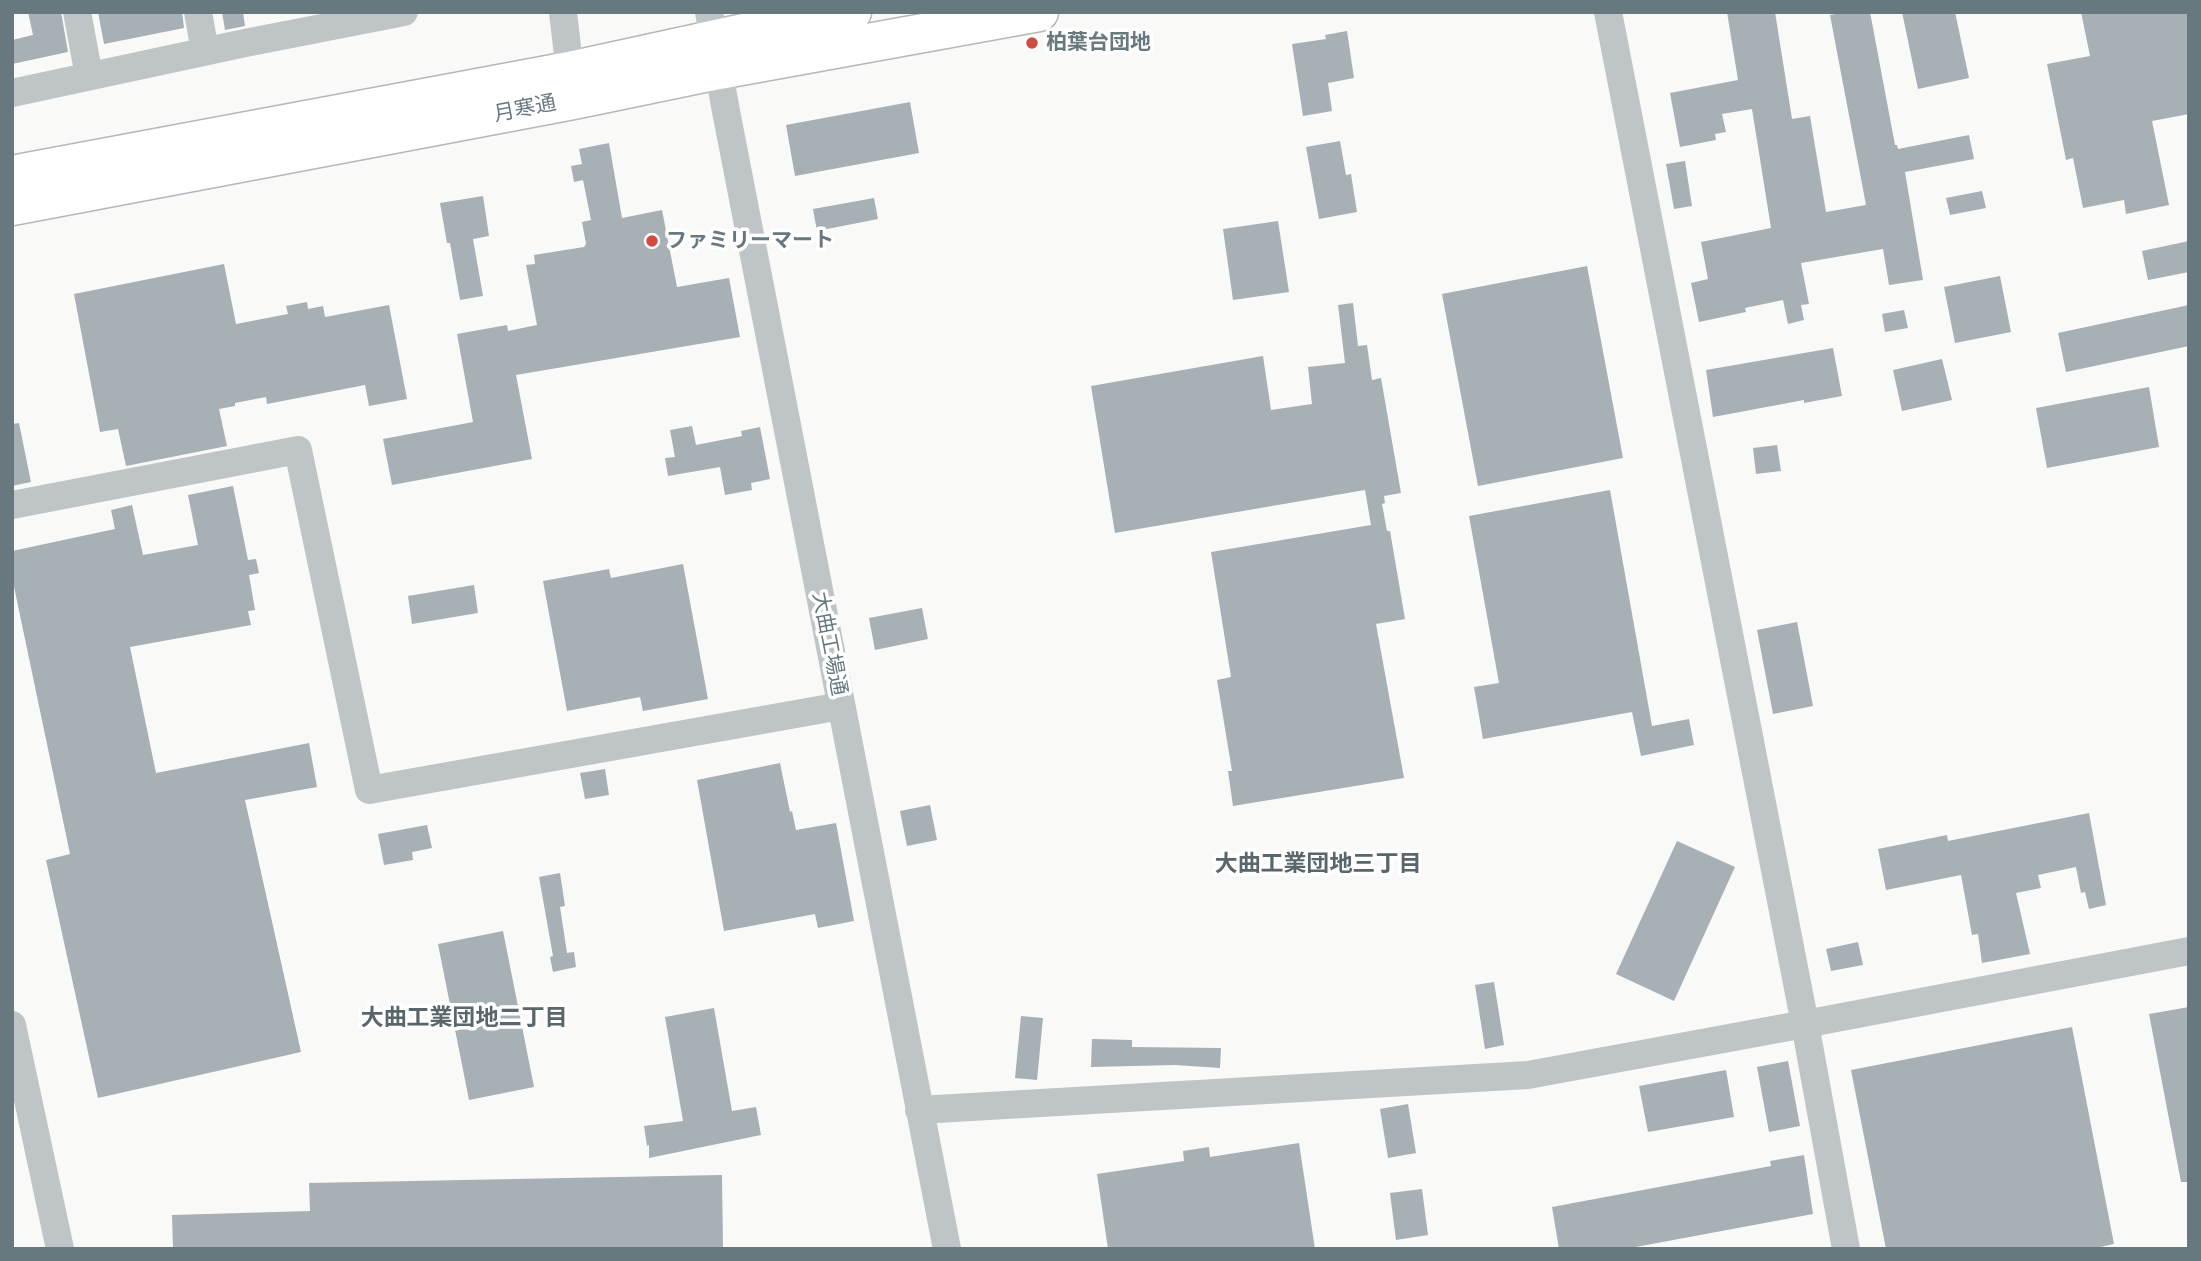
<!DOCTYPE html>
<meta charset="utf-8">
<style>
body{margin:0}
#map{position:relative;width:2201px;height:1261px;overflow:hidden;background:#f9f9f8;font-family:"Noto Sans",sans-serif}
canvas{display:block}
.frame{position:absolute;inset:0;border:14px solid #67797f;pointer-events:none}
</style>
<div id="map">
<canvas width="2201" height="1261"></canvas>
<div class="frame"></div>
</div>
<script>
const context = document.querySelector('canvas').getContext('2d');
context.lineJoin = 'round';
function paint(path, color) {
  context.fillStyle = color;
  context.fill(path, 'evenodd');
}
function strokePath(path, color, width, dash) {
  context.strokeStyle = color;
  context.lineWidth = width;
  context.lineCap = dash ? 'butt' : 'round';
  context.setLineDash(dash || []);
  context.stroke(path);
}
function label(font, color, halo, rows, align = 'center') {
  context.font = font + ' "Noto Sans","Noto Sans JP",sans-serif';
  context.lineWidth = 7;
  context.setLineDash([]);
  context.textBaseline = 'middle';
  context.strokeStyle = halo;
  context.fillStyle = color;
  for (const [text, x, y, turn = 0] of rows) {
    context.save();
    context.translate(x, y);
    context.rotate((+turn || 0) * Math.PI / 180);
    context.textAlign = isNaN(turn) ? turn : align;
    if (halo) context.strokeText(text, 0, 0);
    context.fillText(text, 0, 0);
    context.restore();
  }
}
paint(new Path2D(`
 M28,12H61L68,52L12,64V40L33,35Z
 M98,12H182L184,28L104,44Z
 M222,12H243L245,26L225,30Z
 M1727,12H1775L1792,119L1810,116L1826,212L1866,205L1830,15L1845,12H1870L1895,145H1897L1898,149L1969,135L1974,159L1905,172L1923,280L1889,285L1883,249L1801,263L1809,304L1801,305L1804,320L1788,324L1783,300L1745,308L1746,312L1699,322L1691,283L1708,279L1701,242L1771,228L1752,109L1722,114L1726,132L1715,134L1716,140L1680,147L1670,93L1738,80Z
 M1902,12H1955L1969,78L1918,89Z
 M2081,12H2189V114L2152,121L2169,205L2126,214L2124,200L2083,208L2073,158L2066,160L2047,64L2090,56Z
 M1347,31L1354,78L1328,83L1332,111L1303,116L1292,44L1326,39L1325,35Z
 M910,102L919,153L795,176L786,125Z
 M1340,141L1346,175L1351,174L1357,212L1319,219L1306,147Z
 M609,143L622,218L662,210L677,287L729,278L740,337L516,375L532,459L392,485L383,439L473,422L457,334L507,325L508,331L537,325L526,265L535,264L534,255L584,247L586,244L582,222L591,220L583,180L574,182L571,166L582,164L579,149Z
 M1685,161L1692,206L1674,209L1666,164Z
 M1982,191L1986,208L1950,215L1946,198Z
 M483,196L489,236L473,239L483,296L460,300L450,243H447L440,203Z
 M874,198L878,219L817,231L813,209Z
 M1278,221L1289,292L1233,300L1223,229Z
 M2189,241V272L2148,280L2142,251Z
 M224,264L236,324L288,314L286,306L307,302L308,309L323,306L325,317L389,305L407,399L369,406L365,385L267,404L266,397L235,403V406L219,409L227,446L126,466L118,429L100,432L74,294Z
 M1587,266L1623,458L1478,486L1442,294Z
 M2000,276L2011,332L1955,343L1944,287Z
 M1353,303L1358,346L1367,345L1372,380L1381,378L1401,493L1384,496L1385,503L1382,504L1387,531H1390L1405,619L1376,624L1404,778L1233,806L1228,771H1232L1217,680L1231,677L1211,552L1371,525L1365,490L1115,533L1091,386L1263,356L1271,410L1312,404L1308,367L1345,363L1338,305Z
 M2189,305V346L2066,372L2058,333Z
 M1904,310L1908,328L1885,332L1882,314Z
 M1833,348L1842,396L1804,403V400L1713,417L1706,370Z
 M1942,359L1952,400L1902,411L1893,370Z
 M2149,387L2159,447L2047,468L2036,408Z
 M19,423L31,482L12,486V424Z
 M692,426L696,445L742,436L741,431L760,427L770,479L751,483L752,490L725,495L720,467L668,476L665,458L675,457L670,430Z
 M1777,445L1781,471L1756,474L1753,448Z
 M233,486L248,560L256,559L259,573L249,575L255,610L248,611L251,625L130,647L156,773L309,743L317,787L245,800L301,1052L98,1098L46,860L70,854L12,577V551L115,529L111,510L132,505L143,555L198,545L188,495Z
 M1610,490L1652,726L1689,719L1694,745L1641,756L1632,712L1483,739L1474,687L1499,683L1469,516Z
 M683,564L708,699L643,711L640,697L567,711L543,581L609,569L611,578Z
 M474,585L478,613L412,624L408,596Z
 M922,608L928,639L875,650L869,618Z
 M1797,622L1813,706L1773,714L1757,630Z
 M780,763L790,812L792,811L796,830L836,823L854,921L818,928L815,914L724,931L697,780Z
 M605,769L609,795L585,799L580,773Z
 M930,805L937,840L907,846L900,811Z
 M2089,813L2106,905L2089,909L2085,892L2081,893L2076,867L2038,875L2041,888L2016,893L2030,954L1982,963L1978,934L1972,935L1961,875L1886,890L1878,849L1947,835L1948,841Z
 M427,825L432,848L412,852L413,860L384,865L378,834Z
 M1677,841L1735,867L1674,1001L1616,974Z
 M560,873L565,906L560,907L567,953L574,952L576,967L553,972L550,957L553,956L539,877Z
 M503,931L534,1087L469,1100L438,944Z
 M1858,942L1863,965L1831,971L1826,949Z
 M1494,982L1504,1045L1485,1049L1475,985Z
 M2189,1007V1182H2181L2149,1014Z
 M714,1008L732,1111L756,1107L761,1135L649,1158V1145L647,1146L644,1126L683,1121L665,1017Z
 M1021,1016L1043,1018L1037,1080L1015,1078Z
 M2072,1027L2114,1244L2091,1249H1886L1851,1070Z
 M1092,1039L1132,1040V1047L1221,1048L1220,1068L1175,1065L1091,1067Z
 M1788,1061L1800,1126L1769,1132L1757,1067Z
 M1726,1070L1734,1117L1648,1132L1639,1086Z
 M1408,1104L1416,1153L1388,1158L1380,1109Z
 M1299,1143L1315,1249H1108L1097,1174L1184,1161L1183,1151L1209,1147L1210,1157Z
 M1804,1155L1813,1214L1625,1249H1559L1552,1207L1771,1166L1770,1161Z
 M722,1175L723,1249H173L172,1215L310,1211L309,1183Z
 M1422,1189L1428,1235L1396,1240L1390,1193Z`), '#a7b0b4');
const highway = new Path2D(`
 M12,175L569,71L757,30L852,12
 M12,206L573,100L719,70L1039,12`);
strokePath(highway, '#b3b8ba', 41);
strokePath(new Path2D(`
 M77,12L89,76
 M198,12L205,51
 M563,12L572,90
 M709,12L725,106L947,1249
 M1608,12L1805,1024L1846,1249
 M12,93L245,43L404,12
 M12,505L298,450L369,790L841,706
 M12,1025L60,1249
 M919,1110L1528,1075L1805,1024L2189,951`), '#bfc5c7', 28);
strokePath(highway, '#fff', 38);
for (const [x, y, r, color] of [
 [1032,43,7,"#cf4c42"],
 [652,241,7,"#cf4c42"]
]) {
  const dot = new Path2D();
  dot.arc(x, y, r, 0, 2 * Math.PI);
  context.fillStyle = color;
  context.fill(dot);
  strokePath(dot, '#fff', 2.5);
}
label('bold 21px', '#67797f', '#fff', [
 ["柏葉台団地",1046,43],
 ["ファミリーマート",666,241]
], 'left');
label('21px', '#67797f', '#fff', [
 ["月寒通",525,109,-11],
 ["大曲工場通",829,644,79]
]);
label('bold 23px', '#59666b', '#fff', [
 ["大曲工業団地三丁目",1318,864],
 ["大曲工業団地二丁目",464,1018]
]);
</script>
